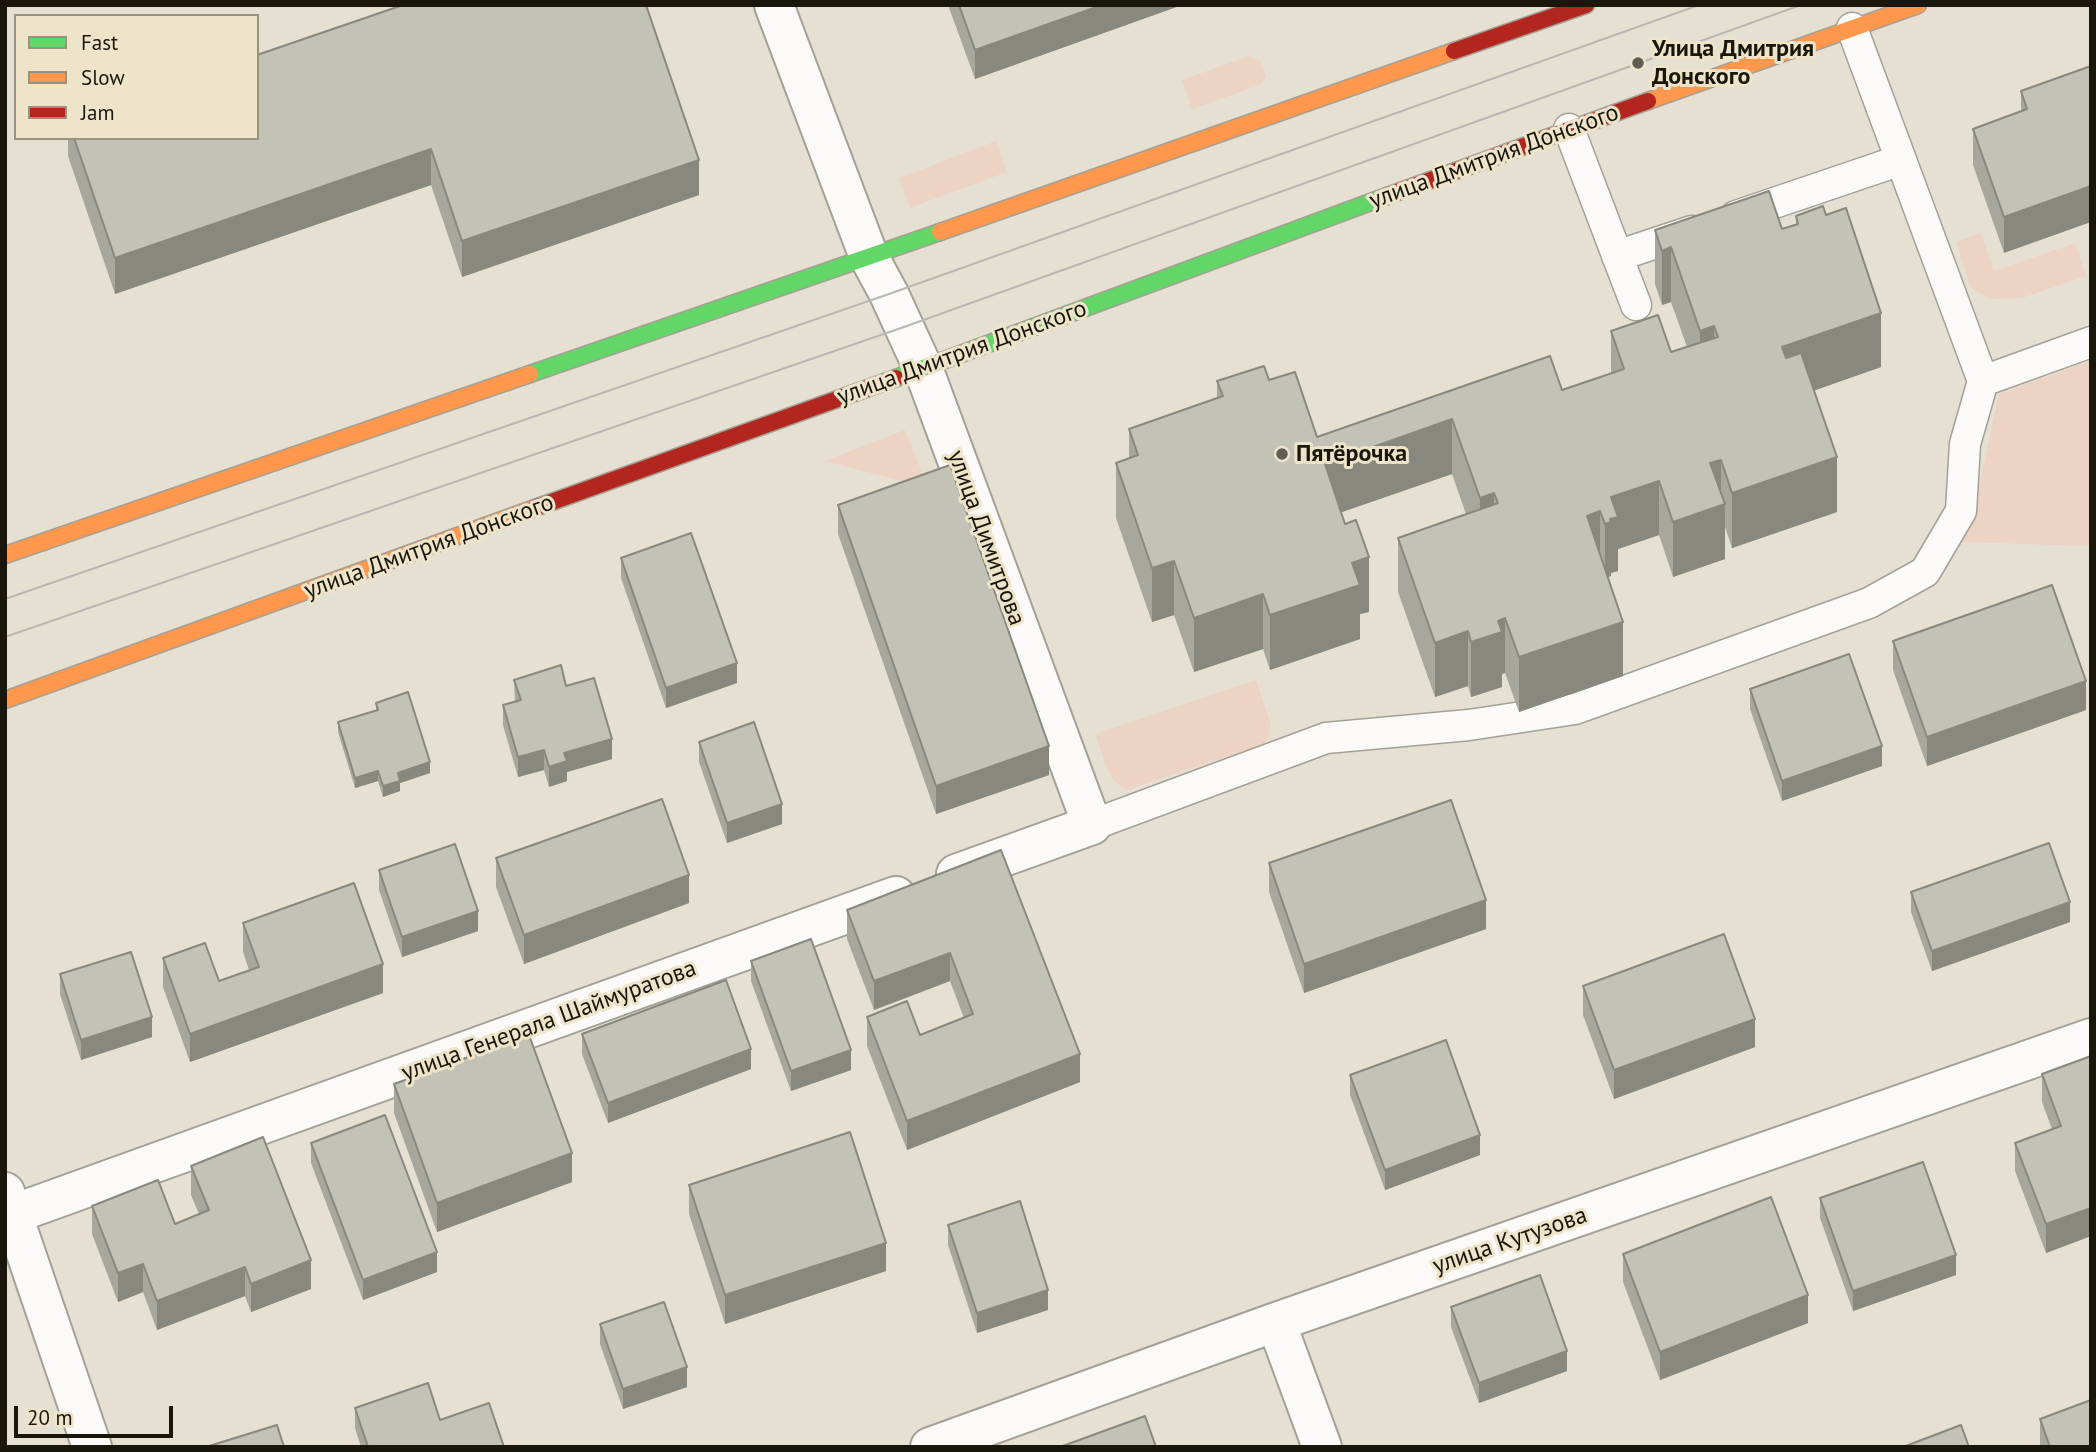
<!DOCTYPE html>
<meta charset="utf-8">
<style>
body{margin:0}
#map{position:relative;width:2096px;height:1452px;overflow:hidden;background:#e5e0d2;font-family:"PT Sans",sans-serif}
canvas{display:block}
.frame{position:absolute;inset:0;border:7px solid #19160c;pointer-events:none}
.legend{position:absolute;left:14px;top:14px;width:245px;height:126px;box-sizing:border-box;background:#ede4ca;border:2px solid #98927e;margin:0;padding:9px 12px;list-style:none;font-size:21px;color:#19160c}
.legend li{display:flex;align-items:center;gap:14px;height:35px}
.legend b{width:35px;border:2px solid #98927e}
.scale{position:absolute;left:14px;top:1406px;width:159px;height:32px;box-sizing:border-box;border:4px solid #19160c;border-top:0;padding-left:9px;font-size:21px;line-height:24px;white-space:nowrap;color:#19160c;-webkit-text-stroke:5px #ede4ca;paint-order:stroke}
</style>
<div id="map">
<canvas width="2096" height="1452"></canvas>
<div class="frame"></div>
<ul class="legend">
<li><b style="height:9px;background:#63d668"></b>Fast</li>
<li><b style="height:9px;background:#ff974d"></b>Slow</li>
<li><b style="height:9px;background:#b3261e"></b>Jam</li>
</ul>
<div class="scale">20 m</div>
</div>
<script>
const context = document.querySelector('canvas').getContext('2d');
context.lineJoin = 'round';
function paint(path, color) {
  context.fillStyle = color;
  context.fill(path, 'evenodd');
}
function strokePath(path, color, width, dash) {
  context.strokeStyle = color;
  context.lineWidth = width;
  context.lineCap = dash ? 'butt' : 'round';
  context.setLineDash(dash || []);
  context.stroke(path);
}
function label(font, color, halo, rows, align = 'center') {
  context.font = font + ' "PT Sans",sans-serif';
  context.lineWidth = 6;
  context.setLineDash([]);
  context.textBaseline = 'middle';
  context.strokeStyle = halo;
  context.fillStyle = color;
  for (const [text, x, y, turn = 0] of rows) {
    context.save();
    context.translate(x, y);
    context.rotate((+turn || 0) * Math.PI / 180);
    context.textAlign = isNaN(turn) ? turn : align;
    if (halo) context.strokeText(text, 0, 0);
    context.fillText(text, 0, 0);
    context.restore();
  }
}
paint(new Path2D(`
 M1249,56L1261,61L1266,77L1260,85L1192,109L1182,80Z
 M996,141L1007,172L910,208L899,178Z
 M1981,233L1994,271L2075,243L2086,276L2022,298L1991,299L1971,288L1956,242Z
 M2091,361V546L1960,542L1973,515L1999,394Z
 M905,430L928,488L825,461Z
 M1256,680L1270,722V734L1264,744L1127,790C1106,779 1103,756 1096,734Z`), '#edd3c3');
const lane = new Path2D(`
 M1569,129L1636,305
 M1736,216L1901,160
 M1617,256L1692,231
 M1983,381L2091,342
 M1092,825L1326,738L1469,725L1575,709L1869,603L1925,572L1961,511L1965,444L1983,381L1852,28`);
const street = new Path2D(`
 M774,5L869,257L889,294L923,368L1092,825L956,874
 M5,1192L92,1447
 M5,1217L896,896
 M1276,1322L1322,1447
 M930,1447L1276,1322L2091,1038`);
const fast = new Path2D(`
 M530,374L940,232
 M896,378L1387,196`);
const slow = new Path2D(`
 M1648,101L1918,5
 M940,232L1454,51
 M5,555L530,374
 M5,700L535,508`);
const jam = new Path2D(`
 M1454,51L1586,5
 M1387,196L1648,101
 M535,508L896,378`);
strokePath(lane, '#a4a096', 33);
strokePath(street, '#a4a096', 42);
strokePath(fast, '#a4a096', 19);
strokePath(slow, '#a4a096', 19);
strokePath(jam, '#a4a096', 19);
strokePath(lane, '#fbfaf8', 30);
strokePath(street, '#fbfaf8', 38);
strokePath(fast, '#63d668', 16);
strokePath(slow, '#ff974d', 16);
strokePath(jam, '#b3261e', 16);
strokePath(new Path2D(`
 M5,599L889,294L1699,5
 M5,637L904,327L1801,5`), '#b9b7b3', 2);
paint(new Path2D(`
 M948,5H1182L975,79Z
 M257,55L699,195L462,277L431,185L115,294L68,156V138H257Z
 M2091,66L2004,253L1973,165V129L2021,112V91Z
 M1796,216L1881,367L1814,390L1837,512L1732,548L1725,527V559L1673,577L1659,535L1618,549V571L1611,573V576L1608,577L1623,676L1519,712L1505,673L1502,674V687L1471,697L1468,686L1435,697L1398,592V538L1466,514L1452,474L1341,512L1369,612L1360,614V639L1270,670L1263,649L1194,672L1174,615L1152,622L1116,518V463L1129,458V429L1217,398V381L1269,380L1317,437L1562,390L1611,374V331L1671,352L1687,347L1671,302L1662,305L1655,284V230L1782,229L1796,225Z
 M838,505L1049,775L936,814L838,534Z
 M621,558L737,683L666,708L621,578Z
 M1893,641L2086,710L1927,766L1893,670Z
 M514,680L566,686L612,759L567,772V781L549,787L544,770L518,777L503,725V705L515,702Z
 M1750,689L1882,766L1782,801L1750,709Z
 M376,703L430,773L400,783V791L383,797L378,781L355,788L338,732V722L376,710Z
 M699,742L782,824L727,843L699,762Z
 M1001,850L1080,1082L907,1150L867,1046V1017L920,1035L964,1018L950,981L874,1010L847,939V910Z
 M496,858L689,903L524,964L496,887Z
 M1269,863L1486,929L1304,993L1269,892Z
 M379,870L478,931L402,957L379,890Z
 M1911,892L2070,922L1932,971L1911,912Z
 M243,923L383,993L190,1062L163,987V958L219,981L249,970L243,952Z
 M751,961L851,1070L791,1091L751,981Z
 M60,974L152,1037L81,1060L60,994Z
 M1583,986L1755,1047L1614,1099L1583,1015Z
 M582,1034L751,1069L608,1123L582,1054Z
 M2091,1056V1236L2046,1253L2015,1171V1143L2052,1129L2042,1102V1074Z
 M1350,1075L1480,1155L1385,1190L1350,1095Z
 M394,1084L572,1182L437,1232L394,1113Z
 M311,1143L437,1272L363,1300L311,1163Z
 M191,1166L311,1289L251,1312L245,1296L157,1330L143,1292L118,1302L92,1234V1206L175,1224L199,1214L191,1195Z
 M689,1185L886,1271L725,1324L689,1214Z
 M1820,1198L1956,1275L1853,1311L1820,1218Z
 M948,1225L1048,1310L977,1333L948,1245Z
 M1623,1254L1808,1323L1660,1380L1623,1282Z
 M1451,1307L1567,1371L1479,1403L1451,1327Z
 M600,1324L687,1387L623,1409L600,1344Z
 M355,1408L440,1420L504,1447H361L355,1428Z
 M2040,1419L2091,1447H2040Z`), '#a8a79d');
paint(new Path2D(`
 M1102,5H1182L975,79V50Z
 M431,149V185L115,294V258Z
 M699,160V195L462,277V241Z
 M2091,186V222L2004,253V217Z
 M1671,247V302L1662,305V251Z
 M1881,313V367L1782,402V347Z
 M1714,326V381L1700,385V331Z
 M1452,419V474L1325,518V464Z
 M1837,457V512L1732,548V493Z
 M1721,460V506L1725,504V559L1673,577V522L1710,463Z
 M1659,481V535L1618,549V571L1611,573V576L1605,578V524L1611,497Z
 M1494,493V548L1480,553V498Z
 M1600,511V565L1587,516Z
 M1369,557V612L1360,614V639L1270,670V615L1352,563Z
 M1174,561V615L1152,622V568Z
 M1263,594V649L1194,672V618Z
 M1505,618V673L1502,674V687L1471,697V642L1498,621Z
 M1623,622V676L1519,712V657Z
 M1468,631V686L1435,697V643Z
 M737,663V683L666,708V688Z
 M2086,681V710L1927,766V737Z
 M612,739V759L567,772V781L549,787V767L564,753Z
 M1049,746V775L936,814V786Z
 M1882,746V766L1782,801V781Z
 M544,750V770L518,777V757Z
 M430,762V773L400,783V791L383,797V786L398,773Z
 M378,771V781L355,788V778Z
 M782,804V824L727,843V823Z
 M689,875V903L524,964V935Z
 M1486,900V929L1304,993V964Z
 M2070,902V922L1932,971V951Z
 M478,911V931L402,957V937Z
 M950,953V981L874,1010V981Z
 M383,964V993L190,1062V1034Z
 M152,1017V1037L81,1060V1040Z
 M1755,1019V1047L1614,1099V1070Z
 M751,1049V1069L608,1123V1103Z
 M851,1050V1070L791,1091V1071Z
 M1080,1054V1082L907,1150V1121Z
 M1480,1135V1155L1385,1190V1170Z
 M572,1153V1182L437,1232V1203Z
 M2091,1208V1236L2046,1253V1224Z
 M886,1243V1271L725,1324V1295Z
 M437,1252V1272L363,1300V1280Z
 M1956,1255V1275L1853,1311V1291Z
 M311,1260V1289L251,1312V1284Z
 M143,1264V1292L118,1302V1273Z
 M245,1267V1296L157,1330V1301Z
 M1048,1290V1310L977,1333V1313Z
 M1808,1295V1323L1660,1380V1352Z
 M1567,1351V1371L1479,1403V1383Z
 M687,1367V1387L623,1409V1389Z`), '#88887f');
const building = new Path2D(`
 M403,5H646L699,160L462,241L431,149L115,258L74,138H257V55Z
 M959,5H1102L975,50Z
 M2091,66V186L2004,217L1973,129L2027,109L2021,91Z
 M1769,191L1782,229L1798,224L1796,216L1823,206L1826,215L1846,208L1881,313L1782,347L1786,358L1801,353L1837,457L1732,493L1721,460L1710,463L1725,504L1673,522L1659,481L1611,497L1618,517L1610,519L1611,522L1605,524L1600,511L1587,516L1623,622L1519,657L1505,618L1498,621L1502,632L1471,642L1468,631L1435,643L1398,538L1498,503L1494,493L1480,498L1452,419L1325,464L1345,524L1356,520L1369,557L1352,563L1360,585L1270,615L1263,594L1194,618L1174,561L1152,568L1116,463L1138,455L1129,429L1223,396L1217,381L1264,366L1269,380L1295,372L1317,437L1550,356L1562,390L1624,369L1611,331L1658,315L1671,352L1718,337L1714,326L1700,331L1671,247L1662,251L1655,230Z
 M950,465L1049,746L936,786L838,505Z
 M691,533L737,663L666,688L621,558Z
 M2052,585L2086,681L1927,737L1893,641Z
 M1849,654L1882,746L1782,781L1750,689Z
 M561,665L566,686L594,678L612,739L564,753L567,761L549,767L544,750L518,757L503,705L521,700L514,680Z
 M408,692L430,762L398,773L400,781L383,786L378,771L355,778L338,722L378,710L376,703Z
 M754,722L782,804L727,823L699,742Z
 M662,799L689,875L524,935L496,858Z
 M1451,800L1486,900L1304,964L1269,863Z
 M2049,843L2070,902L1932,951L1911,892Z
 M455,844L478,911L402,937L379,870Z
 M1001,850L1080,1054L907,1121L867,1017L907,1001L920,1035L973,1014L950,953L874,981L847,910Z
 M354,883L383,964L190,1034L163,958L205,943L219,981L259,967L243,923Z
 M1724,934L1755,1019L1614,1070L1583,986Z
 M811,939L851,1050L791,1071L751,961Z
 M131,952L152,1017L81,1040L60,974Z
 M726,980L751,1049L608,1103L582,1034Z
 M529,1035L572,1153L437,1203L394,1084Z
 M1446,1040L1480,1135L1385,1170L1350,1075Z
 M2091,1056V1208L2046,1224L2015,1143L2061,1126L2042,1074Z
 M385,1115L437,1252L363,1280L311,1143Z
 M850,1132L886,1243L725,1295L689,1185Z
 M263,1137L311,1260L251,1284L245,1267L157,1301L143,1264L118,1273L92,1206L158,1180L175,1224L209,1210L191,1166Z
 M1923,1162L1956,1255L1853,1291L1820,1198Z
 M1771,1197L1808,1295L1660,1352L1623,1254Z
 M1020,1201L1048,1290L977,1313L948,1225Z
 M1540,1275L1567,1351L1479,1383L1451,1307Z
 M664,1302L687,1367L623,1389L600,1324Z
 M428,1383L440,1420L489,1403L504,1447H368L355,1408Z
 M2091,1400V1447H2050L2040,1419Z
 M1145,1416L1156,1447H1060Z
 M277,1425L284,1447L209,1446Z
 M1961,1425L1969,1447H1903Z`);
paint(building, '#c3c2b6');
strokePath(building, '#88887f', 2);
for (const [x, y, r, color] of [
 [1638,63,7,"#605d51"],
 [1282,454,7,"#605d51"]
]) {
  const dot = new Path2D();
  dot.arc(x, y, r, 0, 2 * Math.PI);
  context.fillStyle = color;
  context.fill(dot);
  strokePath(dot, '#ede4ca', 2.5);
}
label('bold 24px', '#19160c', '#ede4ca', [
 ["Улица Дмитрия",1652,49],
 ["Донского",1652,77],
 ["Пятёрочка",1296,454]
], 'left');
label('24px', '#19160c', '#ede4ca', [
 ["улица Дмитрия Донского",1494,157,-20],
 ["улица Дмитрия Донского",962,353,-20],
 ["улица Димитрова",986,538,70],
 ["улица Дмитрия Донского",429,547,-20],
 ["улица Генерала Шаймуратова",549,1021,-20],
 ["улица Кутузова",1510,1241,-19]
]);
</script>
